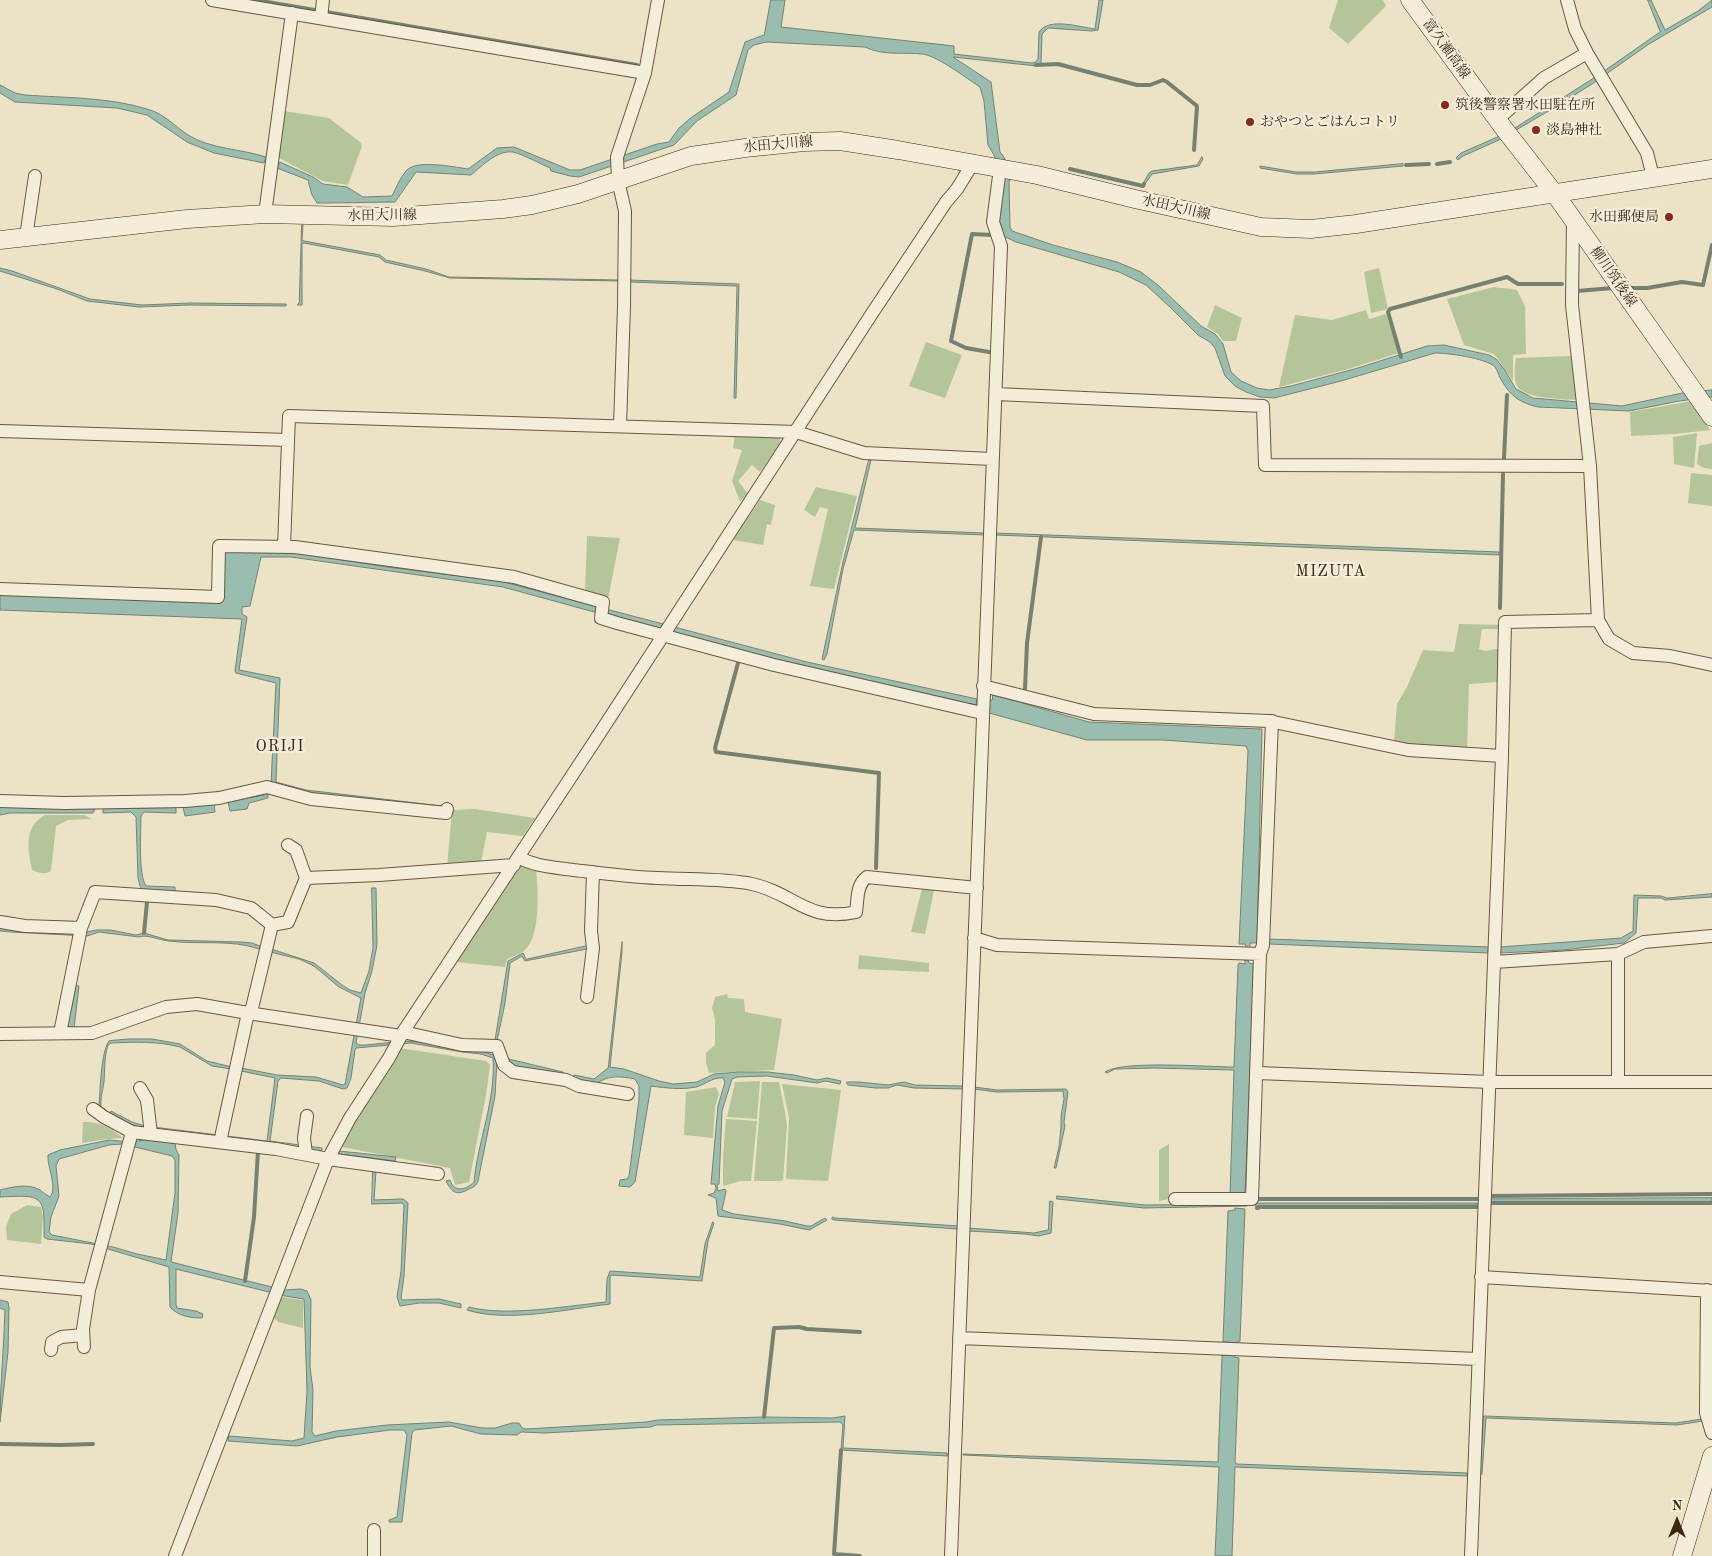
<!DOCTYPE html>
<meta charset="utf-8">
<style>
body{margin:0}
#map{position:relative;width:1712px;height:1556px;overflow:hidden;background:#ece3c6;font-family:"Old Standard TT",serif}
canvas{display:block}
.north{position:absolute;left:1652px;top:1496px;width:50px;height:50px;-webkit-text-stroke:4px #f3edda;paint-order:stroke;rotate:0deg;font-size:14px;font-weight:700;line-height:20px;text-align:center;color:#3f2813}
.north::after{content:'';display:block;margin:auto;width:18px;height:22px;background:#3f2813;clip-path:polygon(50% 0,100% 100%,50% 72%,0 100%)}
</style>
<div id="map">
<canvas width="1712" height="1556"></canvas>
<div class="north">N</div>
</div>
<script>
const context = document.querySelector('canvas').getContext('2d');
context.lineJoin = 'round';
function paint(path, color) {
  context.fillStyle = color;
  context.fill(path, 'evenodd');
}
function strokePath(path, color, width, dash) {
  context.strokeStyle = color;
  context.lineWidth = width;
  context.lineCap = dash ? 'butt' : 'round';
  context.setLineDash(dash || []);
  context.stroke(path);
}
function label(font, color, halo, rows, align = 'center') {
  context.font = font + ' "Old Standard TT","Noto Serif JP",serif';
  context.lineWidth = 4.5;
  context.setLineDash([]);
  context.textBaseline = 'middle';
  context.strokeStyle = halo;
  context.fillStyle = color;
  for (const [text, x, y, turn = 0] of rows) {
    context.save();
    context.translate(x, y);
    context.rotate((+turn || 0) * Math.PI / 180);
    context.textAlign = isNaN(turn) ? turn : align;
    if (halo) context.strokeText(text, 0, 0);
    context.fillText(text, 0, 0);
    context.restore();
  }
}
paint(new Path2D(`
 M1338,0H1383L1386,6L1348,44L1329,28Z
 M284,111L329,118L360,142L362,146L348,185L323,181L277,157Z
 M1379,268L1388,309L1371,313L1364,272Z
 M1494,287L1517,290L1525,306L1526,354L1513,355V381L1494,354L1464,345L1447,299Z
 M1215,305L1242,318L1236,341H1223L1218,334L1207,327Z
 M1366,310L1369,319L1386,314L1399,353L1348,369L1279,387L1295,315L1332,320Z
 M926,342L962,355L945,398L909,386Z
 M1572,356L1578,400C1564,399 1524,399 1517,386C1513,378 1515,366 1516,358Z
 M1692,401L1710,430L1675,434L1631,436L1630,412Z
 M1697,433L1694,468L1674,464L1673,437Z
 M735,435L779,437L781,442L760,472L752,465L738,481L748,494L740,501L732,481L742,450L733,448Z
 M1712,443V469L1704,468L1697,464L1699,446Z
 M1691,473L1712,475V506L1688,503Z
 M816,487L857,496L834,589L810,586L828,509L820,507L815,517L804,510Z
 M760,500L775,505L771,525L767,524L763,545L733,540Z
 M587,536L620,538L608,599L585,592Z
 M1459,624L1503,625L1502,629H1482L1479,649L1486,651L1501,648L1500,682L1469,684L1467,751L1394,742L1397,704L1407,687L1423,650L1454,652Z
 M475,809L535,818L523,836L487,832L481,863L447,867L452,810Z
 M45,815H84L92,819L68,820L56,826L51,871C45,875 39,873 32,870C28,850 23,827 45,815Z
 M521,865L536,869C538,889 541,936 525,950C521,954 513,956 507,959L505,967L456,962Z
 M923,885L935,886L925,934L911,932Z
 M859,955L929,963V972L858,969Z
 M727,994L728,998L744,999L745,1012L782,1019L774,1070L709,1073L706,1063V1053L715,1045V1019L712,1008L715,997Z
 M399,1048L486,1061L490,1065L486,1095L469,1182L455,1185L450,1168L342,1147L350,1126Z
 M760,1081L757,1119L727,1117L735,1082Z
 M762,1082H779L785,1112L787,1126L783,1180L781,1181H754Z
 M782,1084L841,1090L828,1181L786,1179L789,1118Z
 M716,1087L719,1094L715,1107L713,1138L684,1135L686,1092Z
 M726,1119L757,1121L751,1181H741L723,1186V1156Z
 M83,1122C102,1122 109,1127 123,1138L108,1139L82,1143Z
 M1169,1144V1199L1159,1201V1150Z
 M27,1205L41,1207L43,1218L41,1244L7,1240L6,1227L11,1214Z
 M282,1297L303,1300V1328L278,1322L274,1318Z`), '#b3c599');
const water = new Path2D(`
 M771,0H785L781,27L954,46V54L1032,63L1036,62L1038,59L1039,32C1049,17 1079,27 1095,29L1099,0H1103L1098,30L1092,31L1048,28L1042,34L1041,63L1037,66L953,57L991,82L1000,152L1004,157L1011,178L1009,182L1010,227L1012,231L1053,245L1117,262L1141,272L1159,286L1201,326L1215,334L1223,344L1231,372L1241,381L1257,388L1269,390L1291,386L1358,368L1427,346L1444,345L1489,355L1496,359L1504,369L1516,389L1533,398L1622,406L1687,392L1712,390V397L1679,401L1629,411L1538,407C1521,403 1511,397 1502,381C1499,377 1498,371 1495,367C1486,358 1448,353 1435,353L1341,381L1274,398L1260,397L1246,392L1235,386L1225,376L1215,348L1210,342L1198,335L1172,309L1146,285L1119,272L1016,242L1001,235L996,220L1002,178L994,155L988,145L984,101L980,87C966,78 939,57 923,54C903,52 883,56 865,47L766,42L754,45L748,50L736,95L697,121L674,145L579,177L570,176L551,171L550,168C541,164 522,154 513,152C497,150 482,166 471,175L416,172L395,202L326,203H317L312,195L308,180L277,168L280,162L313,177L323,184L347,187L363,197L392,196C396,188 400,178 406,171C415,159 454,167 468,169L497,148L514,147L570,170H580L657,144L669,142L679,128L692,117L729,92L745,42L764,35Z
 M1648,0H1651L1665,30L1698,11L1712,0V7L1649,44L1592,84L1552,109L1499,140L1463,156L1458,160L1456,158L1461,153L1502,135L1518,126L1597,76L1660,32Z
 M0,85L15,93L25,95C66,98 110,97 150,110C164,114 176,127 188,135C210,149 242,149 266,157L264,163L214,153L187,142L147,115L117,108L15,102L0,93Z
 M1202,157L1203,159L1199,166L1152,174L1143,187H1141L1149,173L1152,171L1197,165Z
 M1403,164V166L1314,174H1297L1260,168V166L1296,172H1315Z
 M302,225H303L302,240L304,241L380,255L386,260L426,269L449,277L619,280V281L450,278L425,271L385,262L379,257L304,243L302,244V305H297L299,303Z
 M0,268L12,271L90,299L142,305L190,303L286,304V306L189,305L139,307L87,301L57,289L0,271Z
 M630,280L739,284L736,398H734L737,286L630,282Z
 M869,460H871L855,528L984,533L985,535L854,530L843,569L827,654L824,660L822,659L843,562Z
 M995,533L1499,552V555L996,535Z
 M228,549L295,552L387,567L500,581L807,662L977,699L976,705L812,668L678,635L503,587L291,557H261L250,606L242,607V614L247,617L239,670L280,678L276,782L306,790L442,806V810L308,794L271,784L276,683L236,673L235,671L242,619L0,610V595L221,601L222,553Z
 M993,695L1020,702L1021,700H1023L1022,703L1089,722L1262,729L1257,943H1250V948H1246L1245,944H1239L1248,751L1246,746L1163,740H1087L989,713L990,707L988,706V700H992Z
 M268,795V798L249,803L247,809L230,811L228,802Z
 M214,803L215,812L185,816L183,807Z
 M0,807L95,809L93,813H10L0,815Z
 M176,808V813L144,812L141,816C141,833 138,874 146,886L175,887V892L143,890L140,886L138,878L136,817L131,812L103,813V809Z
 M372,888H376L377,945L372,971L365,993L356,1043L359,1045H366L404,1041L435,1043L482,1051L496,1056L563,1072L562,1076L515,1067L497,1060L495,1096L478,1181C476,1186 474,1187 469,1189C457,1196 452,1193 446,1181L450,1180C454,1193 466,1190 474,1182C478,1140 496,1100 493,1058L481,1054L462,1052L411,1043L356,1048L355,1050L351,1078L347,1088L343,1089L319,1081L281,1078L278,1081L270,1141L322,1148V1151L176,1133C175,1141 174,1148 179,1155L178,1213L171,1262L284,1290L301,1289L307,1291L311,1300L310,1367L313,1390L312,1432L315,1436L336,1431L387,1425L449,1422L482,1428H495L512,1423H519L522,1428L526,1429L646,1422L658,1420L764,1417L832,1418L845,1416L843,1448L947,1453L948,1456L841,1450L843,1425L840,1422L656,1425L651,1427L545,1433L521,1432L517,1435L481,1434L451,1426L414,1430L412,1433L402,1522H389V1520L397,1517L407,1435L404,1430H390L337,1437L297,1446L228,1441L229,1436L292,1441L304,1438L307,1391L304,1299L285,1296L176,1269V1305L177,1308L196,1311L203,1314L202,1318C190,1318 178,1316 170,1307L169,1267L91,1244L47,1239L44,1237C45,1194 42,1195 0,1197V1190C12,1187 28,1183 40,1190C43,1192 46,1195 50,1197C58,1187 47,1168 48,1155L60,1150L109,1140L132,1142L144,1140H157L154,1130L131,1125L109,1114L111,1111L132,1122L145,1126L267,1141L275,1078L241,1071V1068L277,1075L316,1077L343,1085L345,1084L361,998L339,987L314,966L299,959L270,952L271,949L314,963L342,985L350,990L361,993L369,971L373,948ZM123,1144L172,1156L175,1160V1193L166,1260L137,1254L113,1247L52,1235L49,1232L51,1217L59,1196L56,1166L59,1159L109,1145Z
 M1712,894V897L1665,900L1661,898H1638L1636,933L1624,943L1563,950L1500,953V947L1621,938L1633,931L1634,895L1661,896L1667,898Z
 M0,928L83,933L96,930H110L136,935L144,933L168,940L241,942L252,943L260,946L259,949C231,939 199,945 169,941C159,940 147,934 139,937L99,932L87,936L11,932L0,931Z
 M1269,939L1489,947L1488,953L1269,944Z
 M622,942V952L610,1067L624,1069L659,1081L673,1084L697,1082L714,1074L739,1072H768L794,1075L817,1080L827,1078L841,1081L840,1084L825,1081L817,1083L767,1076L737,1077L732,1079L722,1111L719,1184L717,1185L718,1191L725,1189L726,1191L722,1210L734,1214L785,1221L807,1226H811L825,1218L827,1220L809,1230L780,1224L718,1216L716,1198L708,1195L714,1193L716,1188L715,1184H711L718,1106L725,1082L723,1078C713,1077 706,1084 696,1087C681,1090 666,1088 651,1086L635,1182L630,1187L619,1186L620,1180L627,1179L629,1176L639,1099V1086L635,1079C620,1076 608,1075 596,1084L572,1080L574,1075L594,1079L608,1068Z
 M587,946V949L525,961L522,956L510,963L505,1003L497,1041L495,1040L508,961L523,953L526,959Z
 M1245,960H1248L1249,963L1253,964L1254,967L1245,1195H1230L1234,1070L1154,1068L1115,1069L1107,1073L1105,1072C1123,1060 1209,1067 1234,1067L1238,965L1239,963L1245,964Z
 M74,985L79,986L74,1028L66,1026Z
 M128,1039H152L180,1044L207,1061L232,1067L231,1069L212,1066L180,1047C157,1041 134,1042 111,1043L108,1045C104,1058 105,1069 104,1082C103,1090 100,1099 101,1107L105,1109L104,1111L99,1107C100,1092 101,1051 109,1041Z
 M847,1082H859L888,1085L904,1082L915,1085L962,1086L963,1089L914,1088L897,1085L888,1088H876L848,1085Z
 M974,1087L997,1090L1066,1089L1068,1092L1064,1122L1065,1126L1056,1168H1054L1059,1147L1061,1127V1116L1064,1099L1063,1091L996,1092L974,1089Z
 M339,1151L396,1157L395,1161L339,1154Z
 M373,1170L376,1171L374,1200L403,1199L408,1203L404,1276L401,1298L402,1300L439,1299L461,1304V1308L439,1303H419L400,1306L397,1297L401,1271L404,1205L402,1203L372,1204Z
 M1057,1196L1145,1205L1247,1204V1206L1144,1208L1057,1199Z
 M1712,1198V1202H1489L1477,1205L1255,1206V1203H1478L1490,1199Z
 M1050,1201L1053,1202L1051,1233L1039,1236L1024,1234L968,1231V1228L1034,1233L1048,1230Z
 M1235,1208L1245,1209L1240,1341L1230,1345L1229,1342H1223L1228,1211L1235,1210Z
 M833,1217L835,1218L959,1226L957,1229L834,1220L832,1219Z
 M713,1222L714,1223L708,1241L702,1281L612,1275L610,1276V1304C567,1309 508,1323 467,1310L469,1307C506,1317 566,1306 606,1302L607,1279L610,1271L700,1277L705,1244Z
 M0,1300L8,1302L9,1307L8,1352L0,1422C0,1385 4,1347 5,1310L0,1308Z
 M1234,1355V1357L1239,1358L1235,1463L1237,1464L1467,1473V1476L1235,1467L1232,1556H1215L1219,1467L963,1455V1454L1218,1462L1222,1356Z
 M1484,1416L1676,1423L1702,1419L1703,1421L1677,1425L1486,1418L1482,1474L1480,1475Z`);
paint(water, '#99beb0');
strokePath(water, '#758271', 1);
strokePath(new Path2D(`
 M256,0L637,65
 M1036,65L1058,64L1137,85H1150L1163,80L1167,82L1197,106L1194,150
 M1437,164L1450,162
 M1406,165L1429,164
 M1070,169L1143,186L1144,184
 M1631,288H1647L1682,282L1703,285L1712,245
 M1577,291L1613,288
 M989,352L966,348L951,341L972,234L992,235
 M1401,357L1388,312L1390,309L1507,277L1518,284H1562
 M1504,458L1507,395
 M1500,608L1503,474
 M738,663L715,748L716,752L879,773L876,868
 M1025,689L1027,643L1041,537
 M144,933L147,902
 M1256,1199H1477L1489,1196L1712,1194
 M1257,1208L1260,1207H1476L1490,1203H1712
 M245,1281L254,1217L258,1151
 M764,1417L774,1328L799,1327L807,1329L860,1332
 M0,1444L61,1445L93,1444
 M841,1450L834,1554L860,1556`), '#758271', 4);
const street = new Path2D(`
 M212,0L645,73
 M1567,0L1575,29L1587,53L1647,153L1653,177
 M321,18L323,0
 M1498,119L1544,78L1587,53
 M265,214L292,13
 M1573,220L1572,305L1590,466L1598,620L1609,639L1633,653L1670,656L1712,665
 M26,237L35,176
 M996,394L1263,406L1265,465L1590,466
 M620,426L624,306L625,211L618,180L617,157L645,73L658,0
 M0,431L288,440
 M284,547L289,416L796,432L864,453L992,459
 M0,589L218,597L219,546L295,547L514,577L603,602L601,618L617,623L774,665L982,713
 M983,686L1094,714L1269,721L1408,750L1502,756
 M0,801L64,803L185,801L219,798L267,787L311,799L446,813L447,809
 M288,845L296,850L306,878
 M518,857C536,867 553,867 574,870C601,873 629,877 657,878C689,880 721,878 752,884C794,893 807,923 856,912C858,900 856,885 867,877L977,888
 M0,922L25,926L81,928
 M272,925L288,922L306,878L379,875L514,865
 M974,938L997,945L1260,954
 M1618,954V1082
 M1494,962L1618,954L1644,942L1712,936
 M587,997L593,948L591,931L593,872
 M403,1032L462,1045L497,1046L504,1065L513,1072L566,1080L579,1086L628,1094
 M60,1033L81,928L95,892L216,900L251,908L272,925
 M0,1034L92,1033L166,1007L197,1004L248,1013L401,1036
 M1257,1073L1490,1082H1712
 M140,1088L147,1100L151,1134
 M93,1109L104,1117L132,1132L276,1149L328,1159L438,1174
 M220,1142L248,1013L252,1008L272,925
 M306,1154L304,1138L307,1116
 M1175,1199H1252L1260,954L1263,945L1272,721
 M1481,1277L1712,1291
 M0,1282L89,1290
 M1707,1290L1706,1413L1712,1433
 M959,1338L1478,1359
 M84,1347L83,1329L89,1290L132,1132
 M51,1350L52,1342L61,1337L83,1335
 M175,1556L328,1159L350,1118L389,1058L403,1032L596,739L871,315L946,202L957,189L973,163
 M374,1556V1530
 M951,1556L1001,246L993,222L999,176
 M1471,1556L1502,756L1505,622L1598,620`);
const secondary = new Path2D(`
 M1410,0L1505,130L1555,194L1712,417
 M0,240L187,219L265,214L393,217L503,209L532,205L578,194L691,156L745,148L804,142L840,141L898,150L1037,175L1135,199L1261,227L1311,229L1356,224L1712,169
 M1682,1556L1712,1456`);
strokePath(street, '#6a5740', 14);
strokePath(secondary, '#3f2813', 19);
strokePath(street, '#f3edda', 12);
strokePath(secondary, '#f3edda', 18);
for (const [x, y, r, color] of [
 [1445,105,5,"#8f2418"],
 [1250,122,5,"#8f2418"],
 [1536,130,5,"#8f2418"],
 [1669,217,5,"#8f2418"]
]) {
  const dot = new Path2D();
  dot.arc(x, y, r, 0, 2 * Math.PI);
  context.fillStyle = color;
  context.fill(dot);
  strokePath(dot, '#f3edda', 2);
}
label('14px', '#3f2813', '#f3edda', [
 ["富久瀬高線",1446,49,54],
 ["水田大川線",778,145,-5],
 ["水田大川線",1176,208,13],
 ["水田大川線",382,216,-1],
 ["柳川筑後線",1613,277,55]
]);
label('14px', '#3f2813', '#f3edda', [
 ["筑後警察署水田駐在所",1455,105],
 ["おやつとごはんコトリ",1260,122],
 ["淡島神社",1546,130],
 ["水田郵便局",1659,217,"right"]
], 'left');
context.letterSpacing = '1px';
label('16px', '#3f2813', '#f3edda', [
 ["MIZUTA",1331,572],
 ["ORIJI",280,747]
]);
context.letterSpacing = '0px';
</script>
